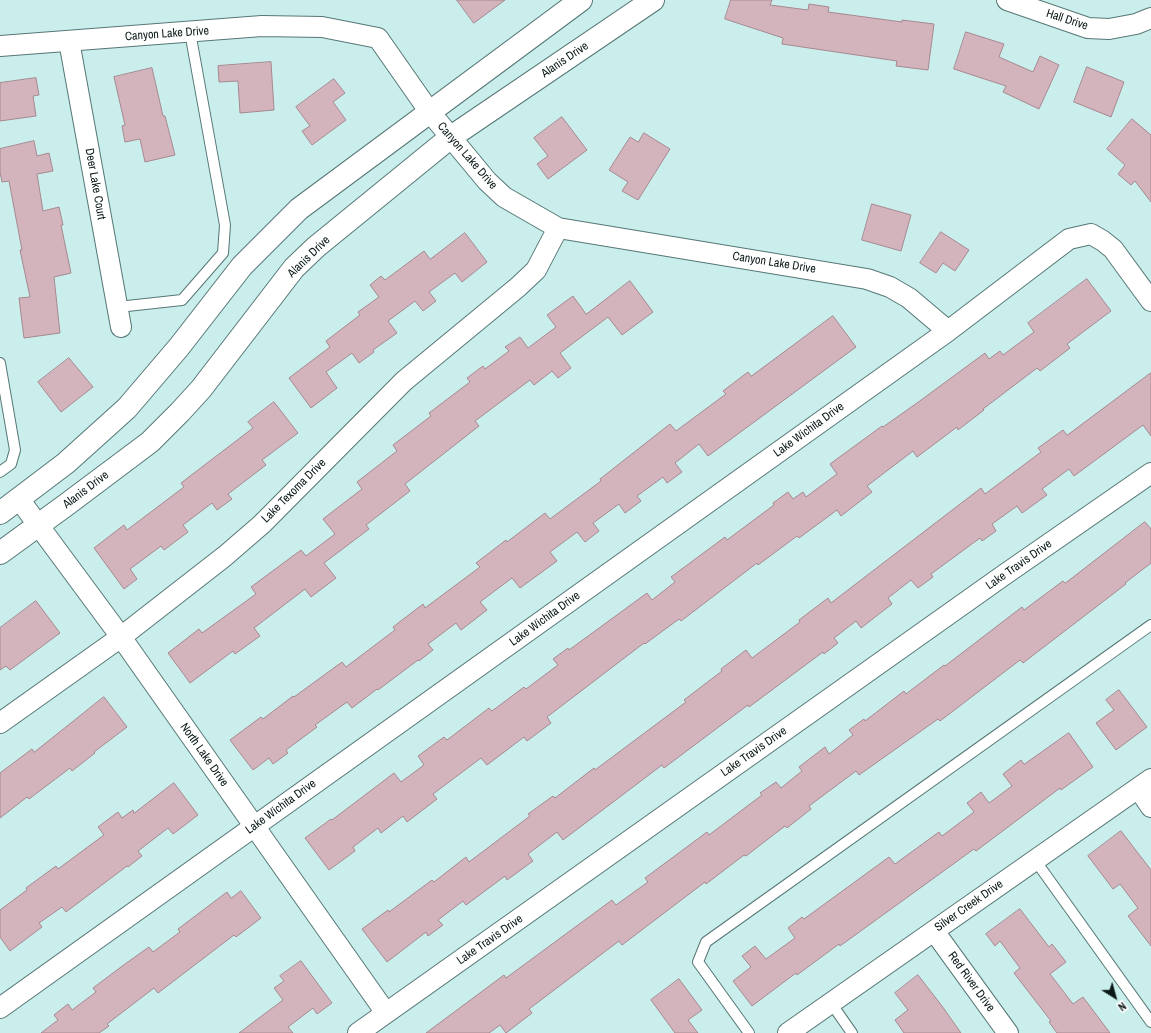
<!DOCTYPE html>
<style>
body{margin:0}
#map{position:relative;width:1151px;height:1033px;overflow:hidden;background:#caeeec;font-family:"Archivo Narrow",sans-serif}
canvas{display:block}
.north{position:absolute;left:1095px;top:977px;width:40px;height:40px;-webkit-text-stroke:3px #fff;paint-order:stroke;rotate:143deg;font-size:11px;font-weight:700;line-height:16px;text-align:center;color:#0b1818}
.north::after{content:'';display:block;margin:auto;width:14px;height:18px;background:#0b1818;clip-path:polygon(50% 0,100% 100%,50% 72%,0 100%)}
</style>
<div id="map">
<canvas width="1151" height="1033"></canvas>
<div class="north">N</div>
</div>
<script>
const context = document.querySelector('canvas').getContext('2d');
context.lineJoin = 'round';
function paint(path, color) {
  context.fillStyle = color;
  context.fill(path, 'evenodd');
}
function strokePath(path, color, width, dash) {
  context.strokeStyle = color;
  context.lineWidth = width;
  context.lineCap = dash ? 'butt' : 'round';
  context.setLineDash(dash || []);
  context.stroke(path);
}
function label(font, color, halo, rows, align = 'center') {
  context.font = font + ' "Archivo Narrow",sans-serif';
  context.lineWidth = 3;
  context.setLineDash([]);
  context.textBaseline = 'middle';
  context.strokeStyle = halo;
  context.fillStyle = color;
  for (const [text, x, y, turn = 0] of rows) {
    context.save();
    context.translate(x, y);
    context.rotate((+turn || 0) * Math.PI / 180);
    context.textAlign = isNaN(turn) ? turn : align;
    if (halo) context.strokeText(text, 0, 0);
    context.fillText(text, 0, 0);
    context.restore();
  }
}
const building = new Path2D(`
 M457,0H505L474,23Z
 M731,0H772L770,5L808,10L809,4L829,7L828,12L902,22V20L934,24L928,70L896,66L897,61L782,44L783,38L725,19Z
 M966,32L1004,44L999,57L1033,72L1040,56L1059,65L1039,109L1003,92L1006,86L954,69Z
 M271,62L274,110L240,113L238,81L219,82L218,66Z
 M1087,67L1124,82L1111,117L1074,102Z
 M152,68L163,116H165L175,155L145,162L140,139L125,142L122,126L125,125L114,77Z
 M36,78L39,95L33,96L36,116L0,121V83Z
 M334,79L345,93L333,102L346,120L312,145L302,131L310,126L296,107Z
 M562,117L587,150L548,179L537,164L548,156L534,138Z
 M1132,119L1151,135V202L1135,181L1131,185L1118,174L1125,165L1107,149Z
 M644,133L670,149L638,200L622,191L628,182L609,170L630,137L638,142Z
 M34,141L37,156L49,153L53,171L37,174L43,211L59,207L63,225H61L71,273L54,277L60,333L24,338L19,298L30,297L20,250H22L9,181L2,182L0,172V149Z
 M872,204L911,215L901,251L862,240Z
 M941,232L969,250L955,271L943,263L936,273L920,263Z
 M465,233L487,262L462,282L455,273L429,292L436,301L423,311L415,301L388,321L397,333L373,350L374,352L359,363L352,353L326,372L337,388L311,408L289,378L330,347L326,341L360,315L358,312L379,297L370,285L381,276L385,280L424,251L430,259Z
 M1087,279L1111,311L1067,344L1070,348L1040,371L1037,368L983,409L984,410L958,430L957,427L917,457L913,451L867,486L872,492L841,516L837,510L799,538L797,536L758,565L757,563L681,621L679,619L645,644L644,643L547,717L551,723L527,741L524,737L487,765L481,758L433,794L437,799L407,822L403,816L381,833L378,828L353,847L355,851L329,870L305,838L331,819L332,820L394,773L401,782L424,765L418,756L444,737L447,740L489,708L492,711L524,687L526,689L558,665L553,659L568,648L569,650L647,593L652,600L675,582L671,577L725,537L727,540L774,505L773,503L788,492L793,499L803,492L806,497L837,474L830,464L882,426L883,427L917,403L985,353L989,359L1000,351L1003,355L1034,332L1028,323Z
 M630,281L653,312L622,335L608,317L560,353L571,368L558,378L552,371L534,385L530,380L475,421L479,426L405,484L410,491L366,525L369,529L324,563L336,578L311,597L305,589L254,628L260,636L235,654L233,651L190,683L168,653L199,629L202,633L256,594L251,587L301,550L306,556L335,534L323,519L362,489L357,482L397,451L393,445L431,416L429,413L470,382L467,378L483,366L485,369L509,351L505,347L520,337L528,348L556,327L547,315L573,296L586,314Z
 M833,316L856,347L708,456L699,444L675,463L682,472L667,483L663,477L637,496L641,501L625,513L619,504L593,523L599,531L585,542L577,532L550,552L557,561L520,588L512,578L480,602L487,610L461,630L456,623L428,644L433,650L419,661L418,660L378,690L377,689L352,708L347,702L315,725L317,727L286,750L288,753L273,764L269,758L253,770L230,740L261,717L263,719L293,696L294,697L342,662L346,667L395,630L393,627L423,604L425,608L480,567L476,563L506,540L507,542L545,513L550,519L601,481L600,479L670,424L676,431L726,394L723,391L748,372L751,376Z
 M69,358L93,387L61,412L38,382Z
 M1151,373V436L1143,425L1074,476L1069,469L1042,489L1047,495L1022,513L1017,506L992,524L996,531L982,541L980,538L931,574L933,577L918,588L911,580L888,598L892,604L861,628L856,621L834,638L838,643L824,654L823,652L749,707L748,705L664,768L662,765L563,840L557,832L528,854L533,861L507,880L505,876L466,905L463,901L438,920L443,925L428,936L426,932L387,962L362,929L388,910L389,912L432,880L434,882L466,857L469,862L530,816L528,814L553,796L555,798L594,768L595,770L686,702L684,700L722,671L721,669L746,650L752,658L800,622L799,620L828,598L831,603L981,488L985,494L1041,452L1038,448L1063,430L1067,435Z
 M274,402L298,433L262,460L266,465L228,494L232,499L217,510L212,503L183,525L188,532L164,550L161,546L130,569L137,579L124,589L94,548L124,525L127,530L184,487L181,483L253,428L248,422Z
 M1145,522L1151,529V563L1125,583L1126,584L1023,663L1020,660L940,721L938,719L859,775L856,771L809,806L811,809L787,828L785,826L746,856L744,855L706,884L705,882L622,945L619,941L529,1009L532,1013L506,1033L500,1025L489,1033H426L504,975L506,978L612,900L616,905L648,882L645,878L707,832L709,835L762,795L760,793L776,782L781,788L802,771L799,767L825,747L829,754L853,735L849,730L864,719L865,721L904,691L906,694L944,665L945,666L1022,607L1024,610L1063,581L1065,583Z
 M36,601L60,633L10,670L6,666L0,670V628Z
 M1119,690L1147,727L1116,750L1096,723L1114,710L1106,700Z
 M104,697L127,727L94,752L95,753L72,771L70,768L29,799L27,797L0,818V773L32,749L34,752Z
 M1069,733L1093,767L1061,790L1060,788L976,851L974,849L840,946L839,944L797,975L796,973L752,1006L733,981L751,967L742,956L755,946L766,959L795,938L788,928L802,917L804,919L889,857L895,864L939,832L942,836L974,812L967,803L981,792L989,803L1012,786L1003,774L1021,760L1024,764Z
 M174,783L198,815L173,834L168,828L138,851L142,856L128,867L127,866L66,912L62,907L39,923L42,927L10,951L0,937V910L27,890L26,888L56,866L58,869L104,835L98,827L118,812L122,818L133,810L134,813Z
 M1121,831L1151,870V946L1128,916L1138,908L1120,884L1113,889L1088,856Z
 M241,891L261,918L236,937L234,935L158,993L154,988L107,1024L109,1026L99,1033H41L58,1020L54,1015L68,1004L72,1010L96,992L93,988L125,964L149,947L153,952L180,932L178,929L227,892L231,898Z
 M1020,909L1049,947L1052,944L1066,962L1050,974L1073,1004L1083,997L1110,1033H1057L1049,1022L1051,1021L1014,973L1020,968L1000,941L995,946L986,934Z
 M301,961L332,1003L317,1014L313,1008L288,1027L293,1033H239L283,1000L274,988L284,981L280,976Z
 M918,975L942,1006L961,1033H904L895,1020L908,1010L895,993Z
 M679,979L702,1010L688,1020L698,1033H675L651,1000Z`);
paint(building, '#d3b4bc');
strokePath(building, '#a68890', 1);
const service = new Path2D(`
 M118,307L182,300L223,253L225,225L190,32
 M0,363L15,450L11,464L0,472
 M1035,860L1151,1022
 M831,1003L852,1033
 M749,1033L698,962L706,942L1151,625`);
const minor = new Path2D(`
 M1007,0L1088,28L1109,29L1136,24L1151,18
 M69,41L121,327
 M0,46L262,26L322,27L378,38L429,111L487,181L504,197L558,228L867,279L890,287L909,298L948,331
 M19,499L121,637L386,1013
 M0,723L121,637L225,556L262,524L404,381L518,287L536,270L558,228
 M1138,788L1151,807
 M934,931L1008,1033
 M0,1008L948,331L1069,239L1091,234L1103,241L1113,249L1151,301
 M358,1033L1004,575L1151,473
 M788,1033L1151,779`);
const secondary = new Path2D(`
 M0,513L66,463L127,408L179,347L242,266L299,209L581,0
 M0,553L66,505L150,442L180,412L201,389L294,268L316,247L451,137L653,0`);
strokePath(service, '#567776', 12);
strokePath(minor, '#567776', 22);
strokePath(secondary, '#567776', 24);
strokePath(service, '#fff', 10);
strokePath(minor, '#fff', 20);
strokePath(secondary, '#fff', 22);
label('12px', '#0b1818', '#fff', [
 ["Hall Drive",1067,20,18],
 ["Canyon Lake Drive",167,34,-4],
 ["Alanis Drive",565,60,-34],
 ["Canyon Lake Drive",467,156,49],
 ["Deer Lake Court",95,184,80],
 ["Alanis Drive",309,257,-44],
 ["Canyon Lake Drive",774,263,9],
 ["Lake Wichita Drive",809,430,-36],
 ["Alanis Drive",86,490,-37],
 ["Lake Texoma Drive",294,491,-45],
 ["Lake Travis Drive",1019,565,-35],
 ["Lake Wichita Drive",545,619,-36],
 ["Lake Travis Drive",754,752,-35],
 ["North Lake Drive",204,755,55],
 ["Lake Wichita Drive",281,807,-36],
 ["Silver Creek Drive",969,906,-35],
 ["Lake Travis Drive",490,940,-35],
 ["Red River Drive",971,982,54]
]);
</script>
